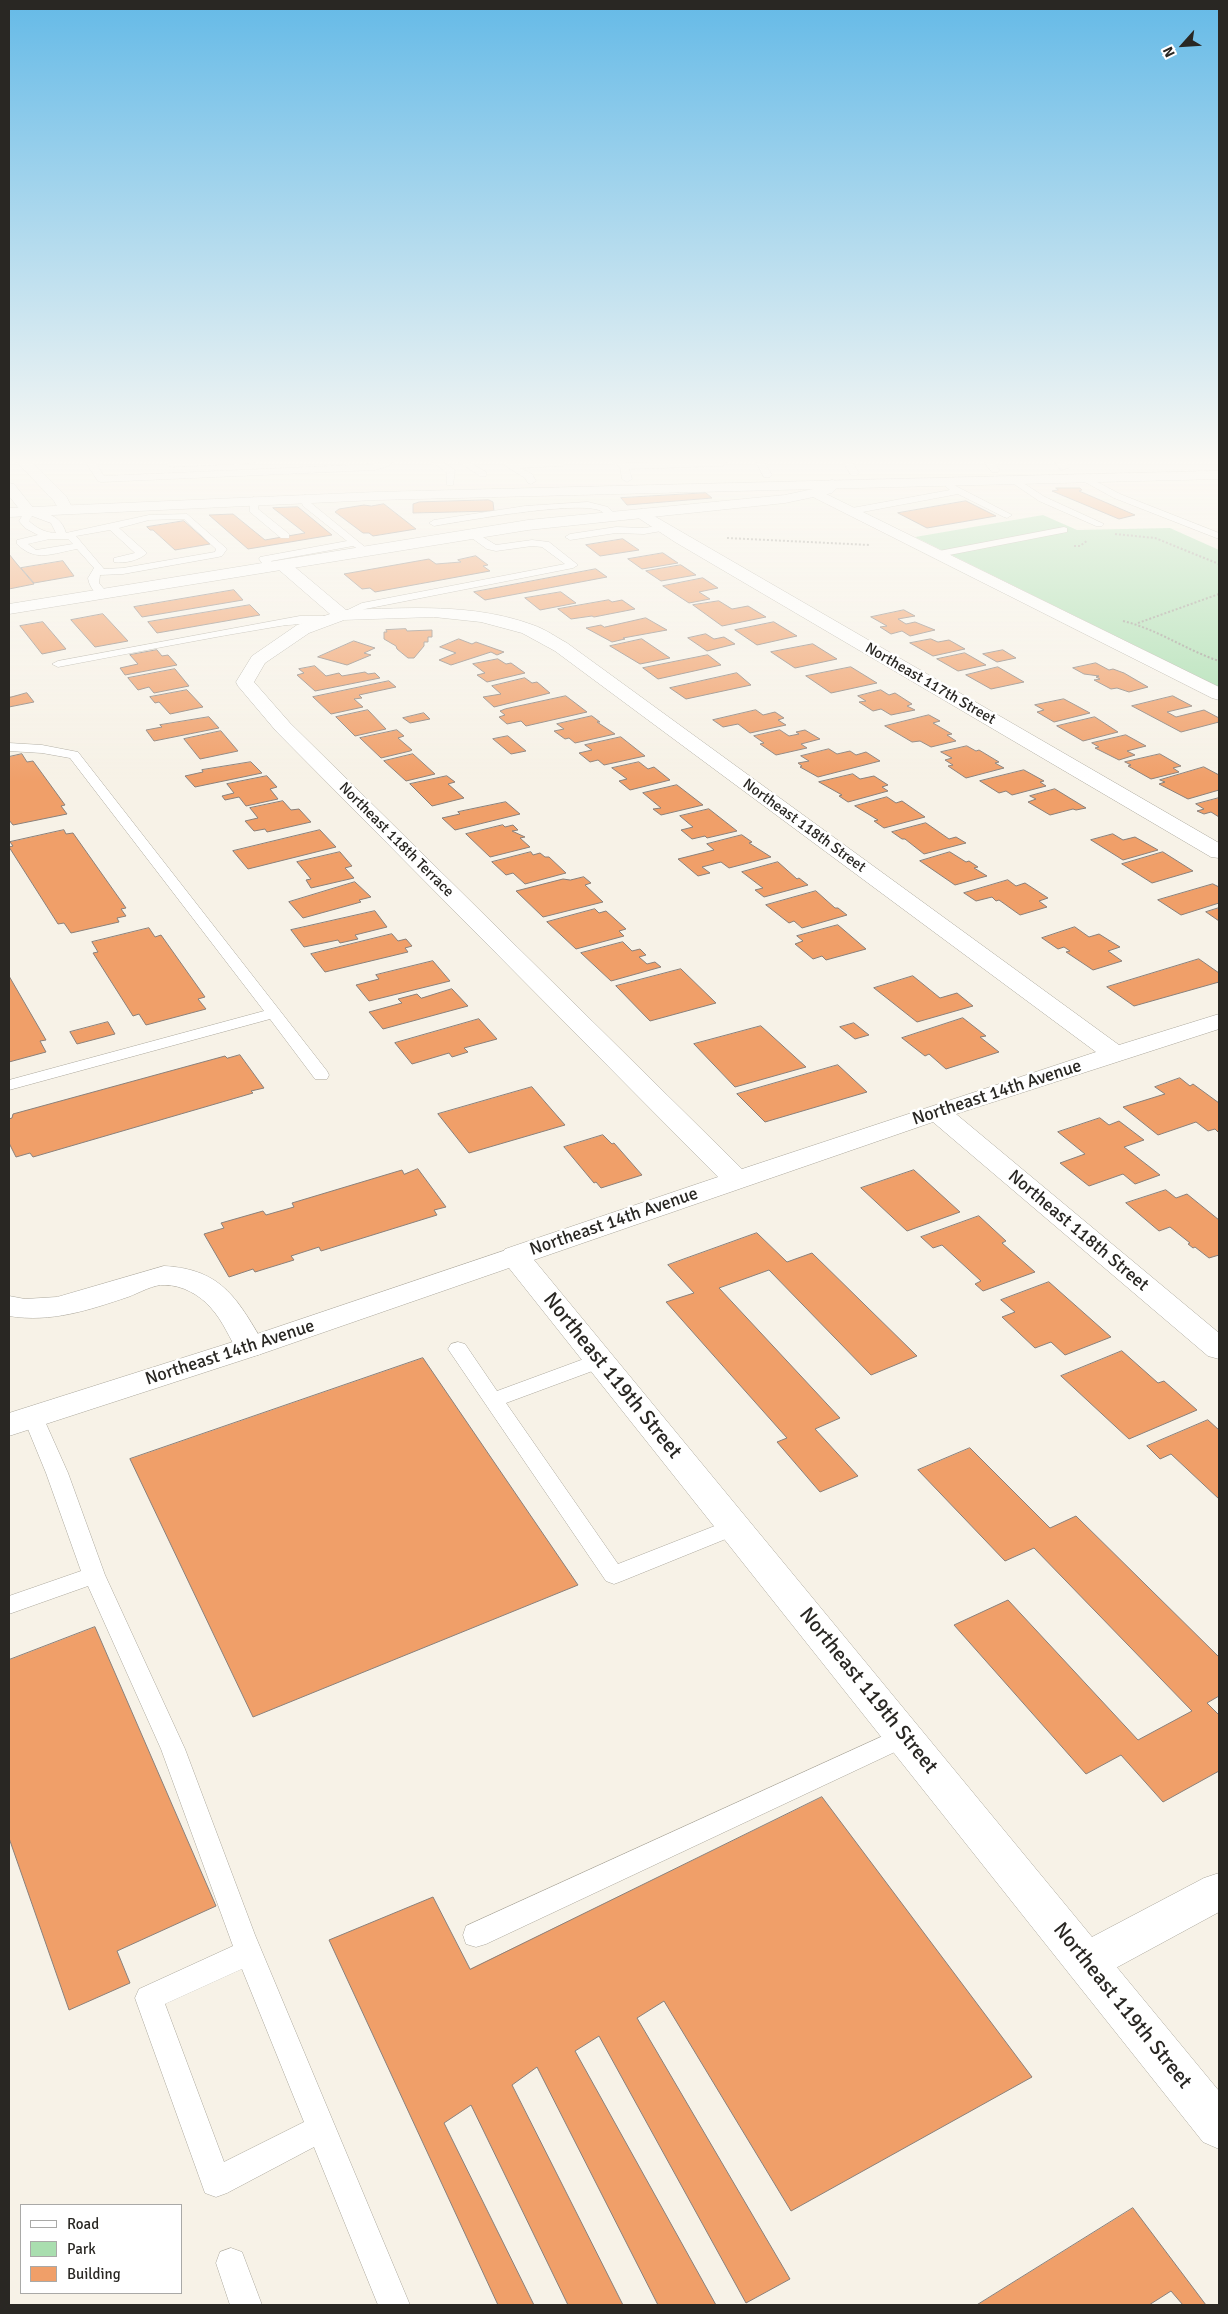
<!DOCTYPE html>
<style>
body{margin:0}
#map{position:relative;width:1228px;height:2314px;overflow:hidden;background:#f7f2e7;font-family:Signika,sans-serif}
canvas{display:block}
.frame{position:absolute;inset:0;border:10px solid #292723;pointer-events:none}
.legend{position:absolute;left:20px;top:2204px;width:162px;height:90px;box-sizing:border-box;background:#fff;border:1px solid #a9a9a7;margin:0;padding:6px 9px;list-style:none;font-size:15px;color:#292723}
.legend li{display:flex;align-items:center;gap:10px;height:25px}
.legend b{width:25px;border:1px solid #a9a9a7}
.north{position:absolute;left:1158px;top:20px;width:50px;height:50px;-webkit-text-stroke:4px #fff;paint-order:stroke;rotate:244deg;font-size:14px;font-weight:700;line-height:20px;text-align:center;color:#292723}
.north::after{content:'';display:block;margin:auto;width:18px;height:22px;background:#292723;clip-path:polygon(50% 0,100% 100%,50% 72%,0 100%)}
</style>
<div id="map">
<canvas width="1228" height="2314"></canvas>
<div class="frame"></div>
<ul class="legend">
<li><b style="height:6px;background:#fff"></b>Road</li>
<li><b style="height:14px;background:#a9deaf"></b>Park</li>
<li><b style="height:14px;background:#f09f69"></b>Building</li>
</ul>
<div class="north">N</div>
</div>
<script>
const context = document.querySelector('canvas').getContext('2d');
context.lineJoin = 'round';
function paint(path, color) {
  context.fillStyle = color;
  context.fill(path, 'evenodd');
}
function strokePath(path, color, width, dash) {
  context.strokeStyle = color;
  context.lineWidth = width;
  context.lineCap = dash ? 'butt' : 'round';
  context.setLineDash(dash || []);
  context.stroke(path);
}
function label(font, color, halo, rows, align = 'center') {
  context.font = font + ' Signika,sans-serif';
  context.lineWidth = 5;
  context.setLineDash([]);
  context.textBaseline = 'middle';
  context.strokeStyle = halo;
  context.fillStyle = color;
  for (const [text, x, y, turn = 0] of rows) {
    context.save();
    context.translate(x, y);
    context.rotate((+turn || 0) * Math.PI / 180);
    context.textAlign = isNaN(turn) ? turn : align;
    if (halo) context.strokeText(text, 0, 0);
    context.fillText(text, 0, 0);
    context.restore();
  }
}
paint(new Path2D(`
 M1043,515L1077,530L1170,528L1219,550V687L915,537Z`), '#a9deaf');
const building = new Path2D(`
 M1056,488H1080L1082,490L1079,491L1135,515L1119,519L1052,491L1058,490Z
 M706,493L712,498L627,505L621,498Z
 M489,500L493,502L494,511L413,513V504L419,502Z
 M966,501L996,516L927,528L898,513Z
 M384,504L416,529L373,536L369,533H363L335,512L339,509L364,505L371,506Z
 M298,507L332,535L248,549L209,515L233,514L265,540L305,533L273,508Z
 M184,521L210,544L175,550L153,530H150L147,527Z
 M623,539L639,550L600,556L586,545Z
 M663,553L678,563L642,569L628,559Z
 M9,554L17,564L34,584L9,589Z
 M476,556L488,565L483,566L490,571L375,592L370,588L362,589L344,574L429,559L436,564L461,562L458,560Z
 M63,561L74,576L34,583L21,568Z
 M681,565L696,575L661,581L646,571Z
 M596,569L607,577L485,600L474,592Z
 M703,578L718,588L699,592L710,599L689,603L663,586Z
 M234,590L243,600L142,617L134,607Z
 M561,592L576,603L540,610L525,598Z
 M609,600L612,602L622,600L635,609L594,617L592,616L571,619L558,609Z
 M719,601L732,609L748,606L766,617L722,626L693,605Z
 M250,605L260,615L157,633L148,622Z
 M904,610L915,616L898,619L906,624L915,622L935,630L910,636L902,631L891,634L880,627L887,626L871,617Z
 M103,614L128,641L95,647L71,620Z
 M646,618L667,630L623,638L625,639L612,642L586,628L601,625L604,627Z
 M43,622L66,649L42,654L20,626Z
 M774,622L797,636L757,645L735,630Z
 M406,629L407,631L432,630V637H428V642H424V646L414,658H408L397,649L396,646L384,639V632H387L386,630Z
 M706,634L714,639L724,637L735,644L707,651L688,638Z
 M459,639L472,644L476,642L504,652L497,655L491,652L451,665L439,660L456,653L440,647Z
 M642,639L670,658L640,664L610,646Z
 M931,639L938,642L949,640L965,649L933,656L910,643Z
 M354,641L375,648L364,653L371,655L347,665L318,657Z
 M813,644L837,659L795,668L771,652Z
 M157,650L162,656L168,655L177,665L125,675L120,668L138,664L130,655Z
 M1003,650L1016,658L997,662L983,654Z
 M965,653L986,665L958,671L937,659Z
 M708,655L721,665L658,679L643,668Z
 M498,659L506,664L511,663L525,673L487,682L477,675L485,673L473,664Z
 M1096,663L1109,670L1113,669L1124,673L1148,687L1129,692L1117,688L1111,689L1094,680L1100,679L1096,677L1099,676L1084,674L1073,668Z
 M315,666L326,676L339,673L342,676L365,672L368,674L375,673L380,678L315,691L297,675L304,673L299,669Z
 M851,667L877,683L831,693L806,676Z
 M998,667L1024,682L991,689L966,675Z
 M175,669L189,686L154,693L149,687L138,690L128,678Z
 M737,673L751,685L686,699L670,688Z
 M525,678L532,683L537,682L550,693L494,707L483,697L501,694L492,686Z
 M389,681L396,687L359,695L362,698L354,699L363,707L331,714L313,697Z
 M187,690L203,707L170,714L159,702L155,703L150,697Z
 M881,690L889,695L895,693L912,704L907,706L915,710L891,715L881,709L873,711L859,702L866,701L858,696Z
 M27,693L34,702L9,707V695L10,697Z
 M566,696L587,712L526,726L521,721L507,724L499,717L505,715L500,711L505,709Z
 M1173,696L1192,706L1167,712L1176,717L1204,710L1219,718V722L1181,732L1132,706Z
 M1064,699L1090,713L1054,722L1037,712L1044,710L1035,705Z
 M368,710L386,729L355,736L336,717Z
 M756,710L763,715L775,712L784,718L778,720L786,725L750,733L738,724L723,727L713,720Z
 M424,713L430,719L410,723L403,718Z
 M929,715L940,721L933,723L952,734L947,735L956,741L931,747L920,741L912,742L885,726Z
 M592,716L600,722H597L615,734L575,743L569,738L565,739L554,731L564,729L557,724Z
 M209,717L219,728L154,741L146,730L162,727L160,725Z
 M1095,717L1118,732L1083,741L1057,726Z
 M397,730L404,736L398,738L412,750L410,751L381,758L360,738Z
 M780,730L789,736L799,734L796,732L805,730L820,739L801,744L807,748L776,755L760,744L764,743L754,736Z
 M221,731L238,751L200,759L184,739Z
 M1126,735L1146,746L1127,751L1135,755L1119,760L1095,748L1099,747L1092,743Z
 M508,736L526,751L511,754L493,739Z
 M621,737L645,756L604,765L598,760L590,762L579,753L592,750L585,745Z
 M967,746L976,751L979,750L999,762L995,763L1004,768L966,778L948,766L953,765L945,760L952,758L941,752Z
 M829,749L837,754L850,751L856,755L866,752L880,761L818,777L800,767L802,766L798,763L809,761L801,756Z
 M22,754L27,762L33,761L65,805L61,806L67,814L13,825L9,820V757Z
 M413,754L435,774L406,781L384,761Z
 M1160,754L1181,766L1173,768L1179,772L1151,779L1128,766L1131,765L1125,762Z
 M251,762L262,773L195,787L185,776L203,772L202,770Z
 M639,762L648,769L654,767L670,780L630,790L619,781L627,779L612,768Z
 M1204,767L1219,775V790L1188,799L1159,784L1165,782L1160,780Z
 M1024,770L1044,781L1040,782L1046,786L1012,795L1006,791L999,793L980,781Z
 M853,774L860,779L874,776L888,785L882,787L888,791L848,802L839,796L842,795L819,782Z
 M267,776L277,787L270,789L278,799L246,806L239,797L225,800L222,796L234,793L227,784Z
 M447,776L455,782L448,784L464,798L432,806L410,784Z
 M677,785L703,805L661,815L653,809L661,808L643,793Z
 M1055,789L1086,808L1076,810L1073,809L1050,815L1028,802L1036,799L1030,796Z
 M887,797L896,803L902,801L925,817L884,828L874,821L878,820L855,806Z
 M1219,798V817L1211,812L1204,814L1197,811L1204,809L1196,804Z
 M283,801L291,810L299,809L311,822L267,832L265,829L254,831L245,821L258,818L250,808Z
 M506,802L520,814L455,830L442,818L460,814L458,812Z
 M709,809L737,831L707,838L705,836L692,839L681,830L693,827L680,816Z
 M926,823L949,839L956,837L966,843L924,854L905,839H902L892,832Z
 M503,825L505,827L513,825L518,830L512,831L525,837L520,838L530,847L490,857L466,834Z
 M64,830L66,834L73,833L126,908L121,909L126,916L117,918L119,922L71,933L64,923L58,924L9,847L13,846L10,842Z
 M320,830L336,847L248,869L233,851Z
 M1113,834L1123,840L1135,837L1158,850L1123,860L1091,840Z
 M742,835L752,842L749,843L771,857L729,868L721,862L702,867L710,873L698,876L678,859L714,850L707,844Z
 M340,852L352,866L345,868L354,878L311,888L306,880L311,879L297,862Z
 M531,852L533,855L540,853L545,857H549L566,873L525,884L513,873L506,875L492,862Z
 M950,852L966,862L969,861L978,867L974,868L987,876L955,885L920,861Z
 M1163,852L1193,871L1152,883L1122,864Z
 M778,862L797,879L799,878L808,885L764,897L755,890L763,888L742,872Z
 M584,877L591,883L585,885L603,902L543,917L516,891L563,879L570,880Z
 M1008,880L1016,886L1025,883L1048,898L1039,901L1047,907L1020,915L999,900L996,901L992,897L976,901L964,893Z
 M355,882L371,897L359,900L361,902L303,918L289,902Z
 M1213,884L1219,887V903L1181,915L1158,900Z
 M816,891L835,908H838L847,915L802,928L794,921L789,923L766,905Z
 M1219,908V921L1206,912Z
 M595,909L599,913L606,911L626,929L619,931L624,936L576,949L547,922Z
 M375,911L387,927L355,935L358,939L340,943L338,940L304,947L291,930Z
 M838,925L866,949L826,960L822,956L813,959L795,944L803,941L797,936Z
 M1075,927L1089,937L1099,934L1120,947L1108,951L1122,961L1093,970L1066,952L1070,951L1064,947L1058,949L1042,938Z
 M149,928L155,937L161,935L205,997L198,999L206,1009L146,1025L139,1014L133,1016L93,953L98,952L92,942Z
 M392,934L398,941L406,939L412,946L405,948L408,952L325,972L311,954Z
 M623,942L632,951L640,949L646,955L639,957L647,964L655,962L661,967L611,981L581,953Z
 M1199,959L1219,973V982L1134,1006L1107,987Z
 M433,961L450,981L369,1001L356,985L379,979L376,975Z
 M681,969L716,1003L650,1021L616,986Z
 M9,976L46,1040L40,1041L46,1052L9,1062Z
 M913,976L940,998L957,993L973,1006L917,1022L874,988Z
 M452,989L468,1006L383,1029L369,1012L402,1003L398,999L417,994L421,998Z
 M963,1018L986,1036L980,1037L999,1052L946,1069L929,1054L925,1056L902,1038Z
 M479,1019L497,1039L464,1048L468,1052L452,1057L449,1053L412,1064L395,1043Z
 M108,1022L115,1034L77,1044L70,1032Z
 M854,1023L869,1035L855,1039L840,1027Z
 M761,1026L806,1067L735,1087L694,1044Z
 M240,1055L264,1088L251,1091L253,1093L33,1157L30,1153L16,1157L9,1143V1119L12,1118L13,1114L225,1056L227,1058Z
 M838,1065L867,1092L765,1122L737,1094Z
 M1180,1078L1190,1086L1193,1084L1219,1103V1133L1215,1129L1208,1131L1196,1122L1158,1135L1123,1107L1165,1094L1155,1087Z
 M532,1087L565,1125L469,1153L438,1114Z
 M1100,1118L1109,1125L1119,1121L1144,1140L1124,1147L1160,1175L1135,1184L1123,1174L1089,1186L1060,1163L1085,1154L1058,1132Z
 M603,1135L612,1144L614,1143L642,1175L601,1188L596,1182L594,1183L564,1147Z
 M418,1169L446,1207L434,1210L437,1215L321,1251L319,1247L291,1256L294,1260L255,1272L253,1269L229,1277L204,1234L224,1228L221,1223L263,1211L266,1215L294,1207L292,1203L402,1170L404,1174Z
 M914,1170L960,1212L907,1231L861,1188Z
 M1166,1190L1176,1198L1187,1194L1219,1220V1255L1209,1258L1195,1247L1193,1248L1188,1244L1190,1243L1170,1227L1159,1231L1126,1203Z
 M979,1216L1006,1241L1002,1243L1035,1272L983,1291L975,1284L981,1281L942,1245L933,1248L921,1237Z
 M757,1233L787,1262L812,1253L917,1356L871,1375L769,1270L719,1288L840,1418L815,1429L858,1476L820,1492L777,1442L787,1438L666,1302L694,1293L668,1265Z
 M1049,1282L1111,1337L1065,1355L1051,1342L1035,1348L1002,1317L1015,1312L1001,1300Z
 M1122,1351L1158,1383L1164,1381L1197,1410L1129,1439L1061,1376Z
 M423,1358L578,1585L253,1717L130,1459Z
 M1208,1420L1219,1430V1499L1171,1454L1160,1459L1147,1446Z
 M970,1448L1050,1528L1076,1516L1219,1657V1696L1207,1703L1219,1715V1771L1163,1802L1121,1755L1086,1774L954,1625L1008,1600L1138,1740L1192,1711L1034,1548L1005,1561L918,1470Z
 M95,1627L216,1906L117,1951L130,1983L69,2010L9,1838V1660Z
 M822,1797L1032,2077L791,2211L664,2001L637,2018L790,2279L746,2303L599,2036L575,2051L716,2305H658L537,2067L512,2085L623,2305H568L471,2105L444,2123L534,2305H498L329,1940L433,1897L470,1969Z
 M1133,2208L1206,2305H1183L1171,2291L1149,2305H977Z`);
paint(building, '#f09f69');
strokePath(building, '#8a807a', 1);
const service = new Path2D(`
 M83,458H92L104,476L375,464L379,463L374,458H410L390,463L389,466L375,470L101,482L98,481Z
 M255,458V462L252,463L171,467L166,464L171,461Z
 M427,458H437L455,470L453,485H447V473Z
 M467,458L466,460L486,472V476H480L454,459Z
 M605,458H616L626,463L722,460L727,463L722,466L629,469L632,479L627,482L622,479L620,467Z
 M754,458H762L772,475L770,477H764Z
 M841,458H850L859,473L857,475H851Z
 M981,458H990L1000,470L998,472H992Z
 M1052,458H1061L1069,468L1061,470Z
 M560,461L563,462V466L520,468L532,474L536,481L531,484L528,483L525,478L504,465L509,462Z
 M1084,475L1120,494L1219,533V539L1114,498L1081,480L1079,478Z
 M1014,477L1045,497L1104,524L1102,526H1096L1039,501L1011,482V478Z
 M950,483L1012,515L1007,518L1004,517L958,494L852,514L847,511L852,508L950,490L945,486Z
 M305,495L308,496L311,503L365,547L360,550L353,546L271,561L276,568L275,570H267L259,559L260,557L347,541L303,506L300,498Z
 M254,497L259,500L258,509L289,534V538H281L250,512L249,500Z
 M588,502L608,507L618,517L616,519H610C607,517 604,513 601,511C580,500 463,521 434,526L429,523L434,520L525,506Z
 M29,509C45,512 61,515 66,533L149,515L187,514L227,549L222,556L218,557L123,574L100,575L99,583L108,594L103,597C95,595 89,586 88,578L94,568L77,549C53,553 36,563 17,544V540L38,535L25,528L19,521L26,510ZM32,516L51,523L56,533C46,533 36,528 29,521ZM180,519H184L216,549L215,552L123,568L104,569L76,536L110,530L135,553L114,558V562C125,564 140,560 147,553L119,528L149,520ZM50,539H68L73,544L36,550L28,544Z
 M664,525L669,528L667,530L644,534L616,533L570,540L565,537L570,534L616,527L644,528Z
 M1064,527L1067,528V532L939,557L934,554L939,551Z
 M473,531L496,545L532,540L549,542L578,565L573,568L365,609L342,618L337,615L362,603L565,564L542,547L532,546L496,551L487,549L469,536L468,534Z
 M300,616H330L335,619C331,623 290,624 280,626C206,638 132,653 58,667L52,664L58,661Z
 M9,743L42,745L78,752L327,1071L329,1075L327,1079H315L270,1019L9,1090V1080L264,1011L70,758L42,753L9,751Z
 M458,1342L465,1344L497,1391L592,1356L599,1354L606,1356L609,1361L606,1366L506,1403L618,1564L735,1518L743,1520L746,1526L743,1532L622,1581L614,1584L606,1581L448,1349L451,1344Z
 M33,1410L40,1412L43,1417L68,1473L105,1575L185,1749L255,1935L410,2305H378L314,2147L227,2193L216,2197L205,2193L135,1998L139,1989L233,1946L161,1749L88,1586L9,1614V1596L81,1571L46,1473L23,1417L26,1412ZM242,1969L304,2122L224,2162L165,2004Z
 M905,1726L914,1729L917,1736L914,1743L486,1944L476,1947L466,1944L463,1935L466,1926Z
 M231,2248L242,2252L262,2305H230L216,2263L220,2252Z`);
const minor = new Path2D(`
 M816,489L1219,687V700L1212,698L811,496L809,493Z
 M642,509L1219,843V858L1211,857L675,542L637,517L634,514L637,511Z
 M284,561L290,563L346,610C409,608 473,603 533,625C545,629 556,637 567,643L1119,1045L1219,1014V1029L956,1114L1219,1333V1359L1208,1356L933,1122L525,1263L515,1265L505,1263L500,1256L505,1249L718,1177L276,731L238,686L236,682L252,656L297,625L330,614L278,569L276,566L278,563ZM434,617L481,622L522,633L555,651L1096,1052L742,1169L290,723L254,682L265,663L309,633L344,620Z
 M164,1266C224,1269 238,1301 266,1347L261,1354L250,1357L239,1354C230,1339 223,1321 211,1308C200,1295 182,1285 165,1285C154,1284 139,1293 128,1297C89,1310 51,1323 9,1316V1296L25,1299L57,1297Z
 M1086,1942L1101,1948L1219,2091V2149L1203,2142L1071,1976L1065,1962L1071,1948Z`);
const tertiary = new Path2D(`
 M13,458H28L66,496L73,509L70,512H60L54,501Z
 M833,480L840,484L832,493L785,503L528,530L9,614V604L528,520L785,495L822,487L828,481Z
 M9,483L14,484L34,509L37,512L34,515H24L9,496Z
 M515,1247L525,1249L1092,1937L1204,1878L1219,1873V1912L1101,1976L1086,1982L1071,1976L509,1268L261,1354L9,1436V1413L239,1340Z`);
const primary = new Path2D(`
 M1219,471V479L376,500L9,517V508L376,492Z`);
strokePath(service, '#aca89d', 1);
strokePath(minor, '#aca89d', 1);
strokePath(tertiary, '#aca89d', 1);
strokePath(primary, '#aca89d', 1);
strokePath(new Path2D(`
 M1115,534L1155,538L1219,564
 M727,538L870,545
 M1074,546H1080L1088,540
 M1123,621C1157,629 1186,650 1219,661
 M1138,623L1219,594`), '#9b9890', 2, [2, 2]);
paint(service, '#fff');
paint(minor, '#fff');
paint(tertiary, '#fff');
paint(primary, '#fff');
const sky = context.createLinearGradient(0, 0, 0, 782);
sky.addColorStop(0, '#65bae7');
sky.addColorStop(0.59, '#fbf9f4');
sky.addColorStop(1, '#fbf9f400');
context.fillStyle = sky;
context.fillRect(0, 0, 1228, 782);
label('15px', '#292723', '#fff', [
 ["Northeast 117th Street",930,684,30],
 ["Northeast 118th Street",804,826,36],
 ["Northeast 118th Terrace",396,840,45]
]);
label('18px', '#292723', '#fff', [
 ["Northeast 14th Avenue",997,1093,-18],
 ["Northeast 14th Avenue",614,1222,-19],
 ["Northeast 118th Street",1078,1231,40],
 ["Northeast 14th Avenue",230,1353,-18]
]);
label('21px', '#292723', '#fff', [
 ["Northeast 119th Street",612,1376,51],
 ["Northeast 119th Street",868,1691,51],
 ["Northeast 119th Street",1122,2006,51]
]);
</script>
